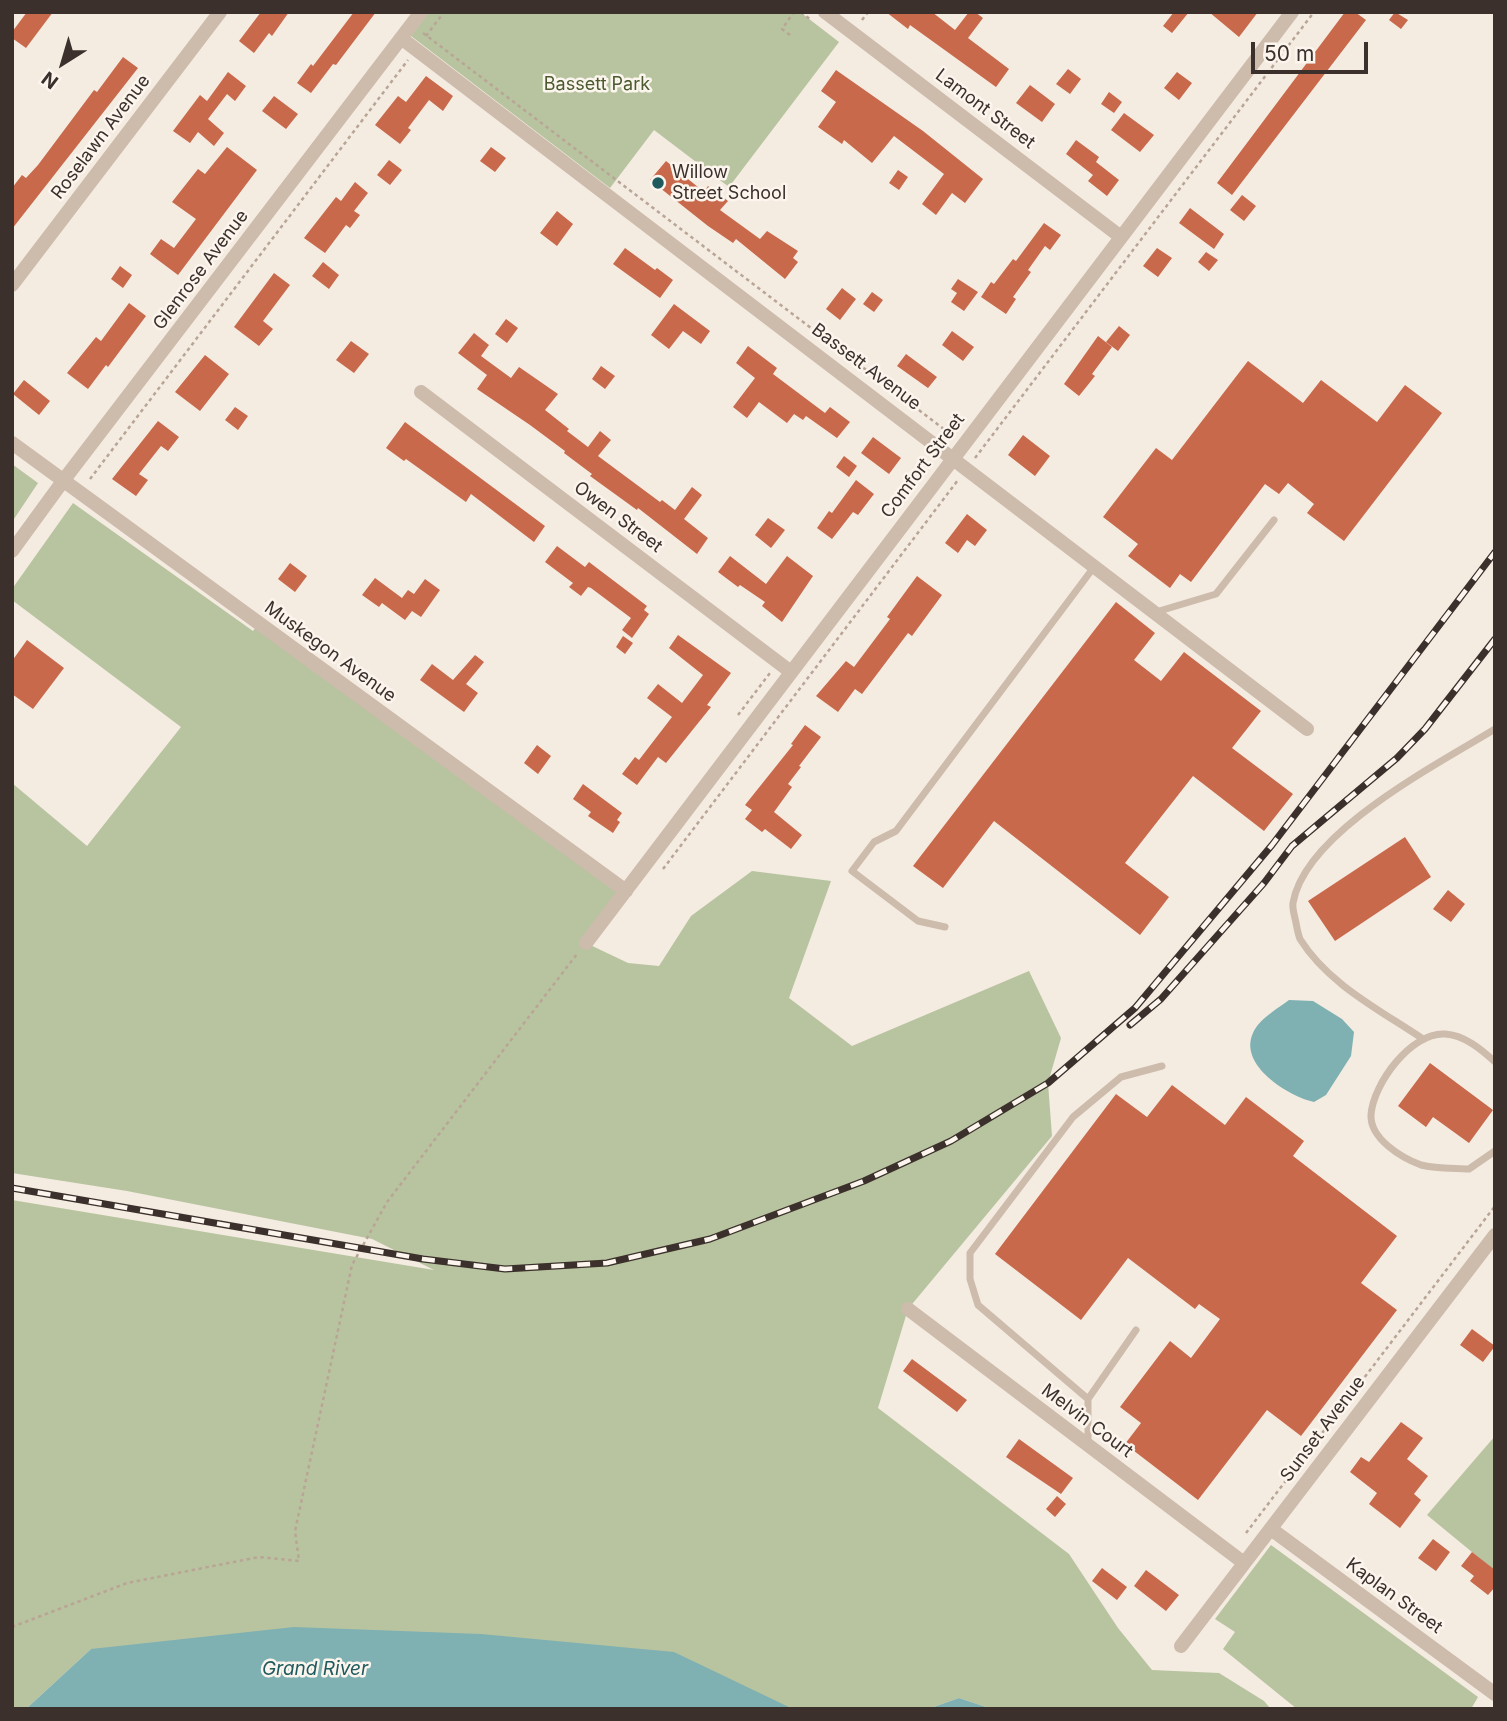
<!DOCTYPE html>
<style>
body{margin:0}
#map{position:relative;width:1507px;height:1721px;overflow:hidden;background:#f4ebe1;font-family:Inter,sans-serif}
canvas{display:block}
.frame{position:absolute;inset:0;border:14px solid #3b302b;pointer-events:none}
.north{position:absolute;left:28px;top:28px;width:70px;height:70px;-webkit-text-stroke:5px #fbf5ee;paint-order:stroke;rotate:217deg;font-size:19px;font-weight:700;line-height:28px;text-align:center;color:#3b302b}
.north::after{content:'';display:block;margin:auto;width:24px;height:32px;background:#3b302b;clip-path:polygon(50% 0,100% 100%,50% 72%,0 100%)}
.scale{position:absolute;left:1251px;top:42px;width:117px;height:32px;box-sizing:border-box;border:4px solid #3b302b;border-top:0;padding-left:9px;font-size:21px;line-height:24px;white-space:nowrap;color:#3b302b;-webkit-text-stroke:5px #fbf5ee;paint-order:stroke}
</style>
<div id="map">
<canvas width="1507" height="1721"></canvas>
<div class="frame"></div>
<div class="north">N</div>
<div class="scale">50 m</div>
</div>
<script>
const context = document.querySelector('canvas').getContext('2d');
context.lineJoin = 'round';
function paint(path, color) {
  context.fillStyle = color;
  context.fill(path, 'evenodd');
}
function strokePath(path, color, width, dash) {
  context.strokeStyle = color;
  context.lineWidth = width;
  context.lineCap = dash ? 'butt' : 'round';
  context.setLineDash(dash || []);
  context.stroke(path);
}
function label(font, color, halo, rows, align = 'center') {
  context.font = font + ' Inter,sans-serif';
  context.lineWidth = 5;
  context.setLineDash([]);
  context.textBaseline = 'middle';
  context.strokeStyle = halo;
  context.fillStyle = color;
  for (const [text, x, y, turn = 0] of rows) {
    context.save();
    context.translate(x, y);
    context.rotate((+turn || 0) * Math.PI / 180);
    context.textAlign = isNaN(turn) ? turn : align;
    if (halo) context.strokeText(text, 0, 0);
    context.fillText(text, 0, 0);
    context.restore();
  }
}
paint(new Path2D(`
 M429,12H800L839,42L729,187L654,130L610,188L411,36Z
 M12,464L38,483L12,522Z
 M73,503L253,631L259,623L626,891L586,943L628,963L659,966L691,916L752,871L831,881L789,998L852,1046L1029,971L1061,1038L1048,1083L1052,1136L908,1309L878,1408L1069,1554L1118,1628L1152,1670L1219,1673L1264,1701L1271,1709H992L959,1698L928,1709H793L91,1649L26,1709H12V1200L434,1270L372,1239L127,1191L12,1173V783L87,846L181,727L12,600V589Z
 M1495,1436V1571L1427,1515Z
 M1271,1545L1478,1697L1471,1709H1297L1223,1649L1235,1632L1215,1619Z`), '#b8c4a0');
paint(new Path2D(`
 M1289,1000L1313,1001L1342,1019L1354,1032L1351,1056L1326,1095L1314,1102C1288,1096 1238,1065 1253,1033C1259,1019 1277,1009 1289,1000Z
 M294,1627L481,1634L674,1652L793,1709H26L91,1649Z
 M959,1698L992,1709H928Z`), '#7fb0b2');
paint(new Path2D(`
 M27,12H53L26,48L12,38V32Z
 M261,12H289L272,36L269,33L254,53L239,41Z
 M354,12H376L336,65L333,64L311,93L297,83L311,64L313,66Z
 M886,12H932L955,30L969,12H975L983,18L968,38L1009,69L996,87L910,25L908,29Z
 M1174,12H1189L1172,33L1163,26Z
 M1209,12H1258L1239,37Z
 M1345,12H1355L1366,20L1232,195L1217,183Z
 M1395,12L1408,20L1401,29L1389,20Z
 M123,57L138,68L12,229V188L22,175L26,178L38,165L94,90L97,92Z
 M1068,69L1081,79L1070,94L1056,84Z
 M836,70L923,131L983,179L965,203L952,193L936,215L922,204L944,174L894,136L872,163L844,140L842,144L818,127L836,102L821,91Z
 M228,72L246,86L235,101L227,94L208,119L224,133L214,146L198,132L190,143L173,131L200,95L207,101Z
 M1177,72L1192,83L1179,100L1164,88Z
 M426,76L453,96L443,111L429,100L408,128L411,130L400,144L375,125L398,96L406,102Z
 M1030,85L1055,104L1042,122L1016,103Z
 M1109,92L1122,102L1114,113L1101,104Z
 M274,96L298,114L286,129L262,111Z
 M1124,113L1154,135L1140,152L1111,130Z
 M1076,140L1099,157L1096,162L1119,180L1107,196L1088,181L1093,175L1066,154Z
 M227,147L257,170L178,275L150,254L161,239L174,248L196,219L172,202L198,169L205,174Z
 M491,147L506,158L495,172L480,161Z
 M389,160L402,170L390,185L377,175Z
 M666,161L704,192L708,186L728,201L720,210L760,239L767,231L798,251L793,258L798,262L785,279L736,239L733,243L708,226L650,180Z
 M898,170L908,177L899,190L889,183Z
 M355,182L368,193L354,211L360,215L350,228L346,225L325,253L304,238L336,197L341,201Z
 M1242,195L1256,206L1244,221L1230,210Z
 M1190,208L1224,234L1214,249L1179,223Z
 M557,211L573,224L557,246L540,233Z
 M1044,223L1061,235L1050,250L1045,246L1028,270L1031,272L1013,297L1016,299L1006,314L981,297L991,282L994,284L1013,259L1016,261Z
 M625,248L655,270L657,268L673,280L660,298L613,264Z
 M1157,248L1172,258L1158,277L1143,266Z
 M1206,252L1218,260L1209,271L1198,262Z
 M323,262L339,275L329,289L312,276Z
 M120,266L132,275L123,288L111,279Z
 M274,273L290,285L263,321L273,329L259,346L234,327Z
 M958,279L978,292L964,311L951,302L957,293L951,289Z
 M842,288L856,299L840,320L826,309Z
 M872,292L883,300L874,312L863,304Z
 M129,303L146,316L108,367L106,365L88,389L67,373L96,337L101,341Z
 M674,304L710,331L701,344L683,331L669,349L651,335Z
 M506,319L518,328L507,343L495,334Z
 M1119,326L1130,335L1118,351L1106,342Z
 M952,331L974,347L963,361L942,345Z
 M474,333L489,345L481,356L511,378L519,367L558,394L545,410L569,429L567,431L588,447L600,431L611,440L598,456L660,502L662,500L675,510L692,487L702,495L684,519L708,538L697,554L638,508L637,510L590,476L592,474L564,453L565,451L530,425L477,389L487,375L458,353Z
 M1098,336L1112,347L1092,374L1095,376L1079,396L1064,384Z
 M351,341L369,354L354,373L336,360Z
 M748,346L777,368L773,374L825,413L830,407L850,422L837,438L806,416L803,420L794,414L787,423L759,402L747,418L733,407L755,378L736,363Z
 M906,354L937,377L928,388L897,366Z
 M205,355L229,374L200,411L175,392Z
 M1248,361L1303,403L1321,380L1377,422L1405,385L1442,413L1344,541L1307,513L1314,504L1288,483L1279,494L1265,484L1191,582L1180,574L1170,588L1128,556L1138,544L1103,517L1156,448L1172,460Z
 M601,366L615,376L605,389L592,379Z
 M24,380L50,401L39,415L13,394Z
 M235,407L248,416L238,430L225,420Z
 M158,421L179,437L168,451L161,446L139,474L148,480L136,496L112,479Z
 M405,422L545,526L534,542L471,494L466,502L406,459L404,461L386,448Z
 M1023,435L1050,456L1035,476L1008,455Z
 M873,437L901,458L889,474L861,453Z
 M844,456L857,466L849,477L836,467Z
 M856,480L874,494L858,515L853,512L832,539L817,528L829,511L832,513Z
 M967,514L987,530L975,546L967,540L958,553L945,543Z
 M768,518L785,530L771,548L755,535Z
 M557,546L585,567L589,562L647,606L644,610L649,614L632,638L622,630L631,618L591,588L588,587L581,596L569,587L573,583L545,562Z
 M730,556L766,584L787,556L813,576L782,622L762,606L765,602L740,585L738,587L718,572Z
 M290,563L307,576L295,592L278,579Z
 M917,576L942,595L912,636L908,633L862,694L855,689L838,712L816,696L846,661L854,667L890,619L887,617Z
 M375,578L402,598L408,590L414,594L425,579L440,590L421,617L412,611L405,620L382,603L379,607L362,595Z
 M1116,602L1155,633L1134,660L1161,681L1184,652L1261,711L1232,748L1293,794L1264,831L1193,776L1125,863L1169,897L1140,935L994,821L943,888L913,866Z
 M678,635L731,673L707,705L711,707L666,763L658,757L637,785L622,774L635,757L639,760L672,717L647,698L658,684L682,703L703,675L669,648Z
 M623,636L633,643L625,654L616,647Z
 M27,640L64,668L33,709L12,694V661Z
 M475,655L484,662L466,684L478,693L464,712L420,680L432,664L453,680Z
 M805,725L821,737L799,766L801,767L788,784L792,787L774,812L802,835L791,849L765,829L762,832L745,819L752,810L745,805L793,745L791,744Z
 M537,745L551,756L538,774L524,763Z
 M583,784L622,813L617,820L620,822L613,833L588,816L591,812L573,799Z
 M1405,837L1431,877L1335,941L1308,901Z
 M1448,890L1465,904L1451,922L1433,909Z
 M1430,1063L1493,1110L1469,1143L1433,1117L1426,1127L1398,1106Z
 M1172,1085L1225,1125L1246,1097L1304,1141L1293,1156L1397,1236L1361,1283L1397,1310L1301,1436L1267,1410L1198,1500L1125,1444L1141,1423L1120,1407L1170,1341L1191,1358L1220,1319L1199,1304L1195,1309L1128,1258L1081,1320L995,1254L1116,1094L1147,1117Z
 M1472,1329L1495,1346L1483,1362L1460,1345Z
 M912,1359L967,1400L957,1412L903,1371Z
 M1401,1422L1423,1438L1407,1459L1428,1476L1414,1494L1421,1500L1400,1528L1369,1504L1377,1493L1350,1472L1361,1457L1369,1462Z
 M1019,1439L1073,1478L1061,1494L1006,1457Z
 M1057,1496L1066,1504L1055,1517L1046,1509Z
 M1433,1539L1450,1552L1436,1571L1418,1558Z
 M1472,1552L1495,1570V1587L1488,1595L1470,1581L1474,1576L1461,1566Z
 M1102,1568L1127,1587L1117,1600L1092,1581Z
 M1146,1570L1179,1595L1166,1611L1134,1586Z`), '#c8694b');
strokePath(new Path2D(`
 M801,12L811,20
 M862,20L868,12
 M423,33L953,436
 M790,35L782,29L794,12
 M426,36L444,12
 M975,458L1314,12
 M90,479L408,60
 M738,715L770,673
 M663,869L958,480
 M1246,1533L1495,1206
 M12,1627L127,1583L259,1557L299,1561L295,1531L352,1265L387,1202L577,954`), '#b9a596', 2.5, [3.5, 3.5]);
strokePath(new Path2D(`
 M1156,612L1216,594L1274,520
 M945,927L918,921L852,871L874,842L896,831L1094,567
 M1423,1039C1380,1010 1328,984 1300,939C1298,934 1297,928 1296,923C1295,917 1292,909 1293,903C1305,832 1438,764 1495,729
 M1495,1062C1481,1049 1464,1035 1445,1034C1411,1032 1373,1084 1371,1115C1370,1139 1402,1158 1421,1165C1436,1169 1454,1168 1469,1169L1495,1151
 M1088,1399L1136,1330
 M1088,1445V1399L978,1305L970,1279V1253L1073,1117L1121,1077L1162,1066`), '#cdbbac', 7);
strokePath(new Path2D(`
 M825,12L1121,237
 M401,38L1307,729
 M12,285L220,12
 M421,392L791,672
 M12,443L626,891
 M12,551L63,481L421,12
 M586,943L1292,12
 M908,1309L1244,1563
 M1271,1529L1495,1694
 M1181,1646L1495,1235`), '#cdbbac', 14);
const rail = new Path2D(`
 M1130,1025L1161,999L1264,883L1292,846L1397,758L1425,729L1495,639
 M12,1188L423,1259L505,1269L607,1263L710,1239L864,1181L951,1141L1048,1083L1135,1008L1272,845L1495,552`);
strokePath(rail, '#3b302b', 7);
strokePath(rail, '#fbf5ee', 4.5, [13]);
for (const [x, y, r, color] of [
 [658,183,7,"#1f5a5e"]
]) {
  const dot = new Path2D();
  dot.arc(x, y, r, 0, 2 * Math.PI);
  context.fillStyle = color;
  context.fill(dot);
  strokePath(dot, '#fbf5ee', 2.5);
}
label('18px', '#4a5a2e', '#fbf5ee', [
 ["Bassett Park",597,85]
]);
label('18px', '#3b302b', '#fbf5ee', [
 ["Lamont Street",985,109,37],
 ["Roselawn Avenue",101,137,-53],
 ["Glenrose Avenue",201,270,-53],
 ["Bassett Avenue",866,367,37],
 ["Comfort Street",923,466,-53],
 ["Owen Street",618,517,37],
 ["Muskegon Avenue",330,652,36],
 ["Melvin Court",1087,1421,37],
 ["Sunset Avenue",1323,1429,-53],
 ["Kaplan Street",1394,1596,36]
]);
label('18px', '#3b302b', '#fbf5ee', [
 ["Willow",672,173],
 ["Street School",672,194]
], 'left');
label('italic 19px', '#1f5a5e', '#fbf5ee', [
 ["Grand River",315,1669]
]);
</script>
